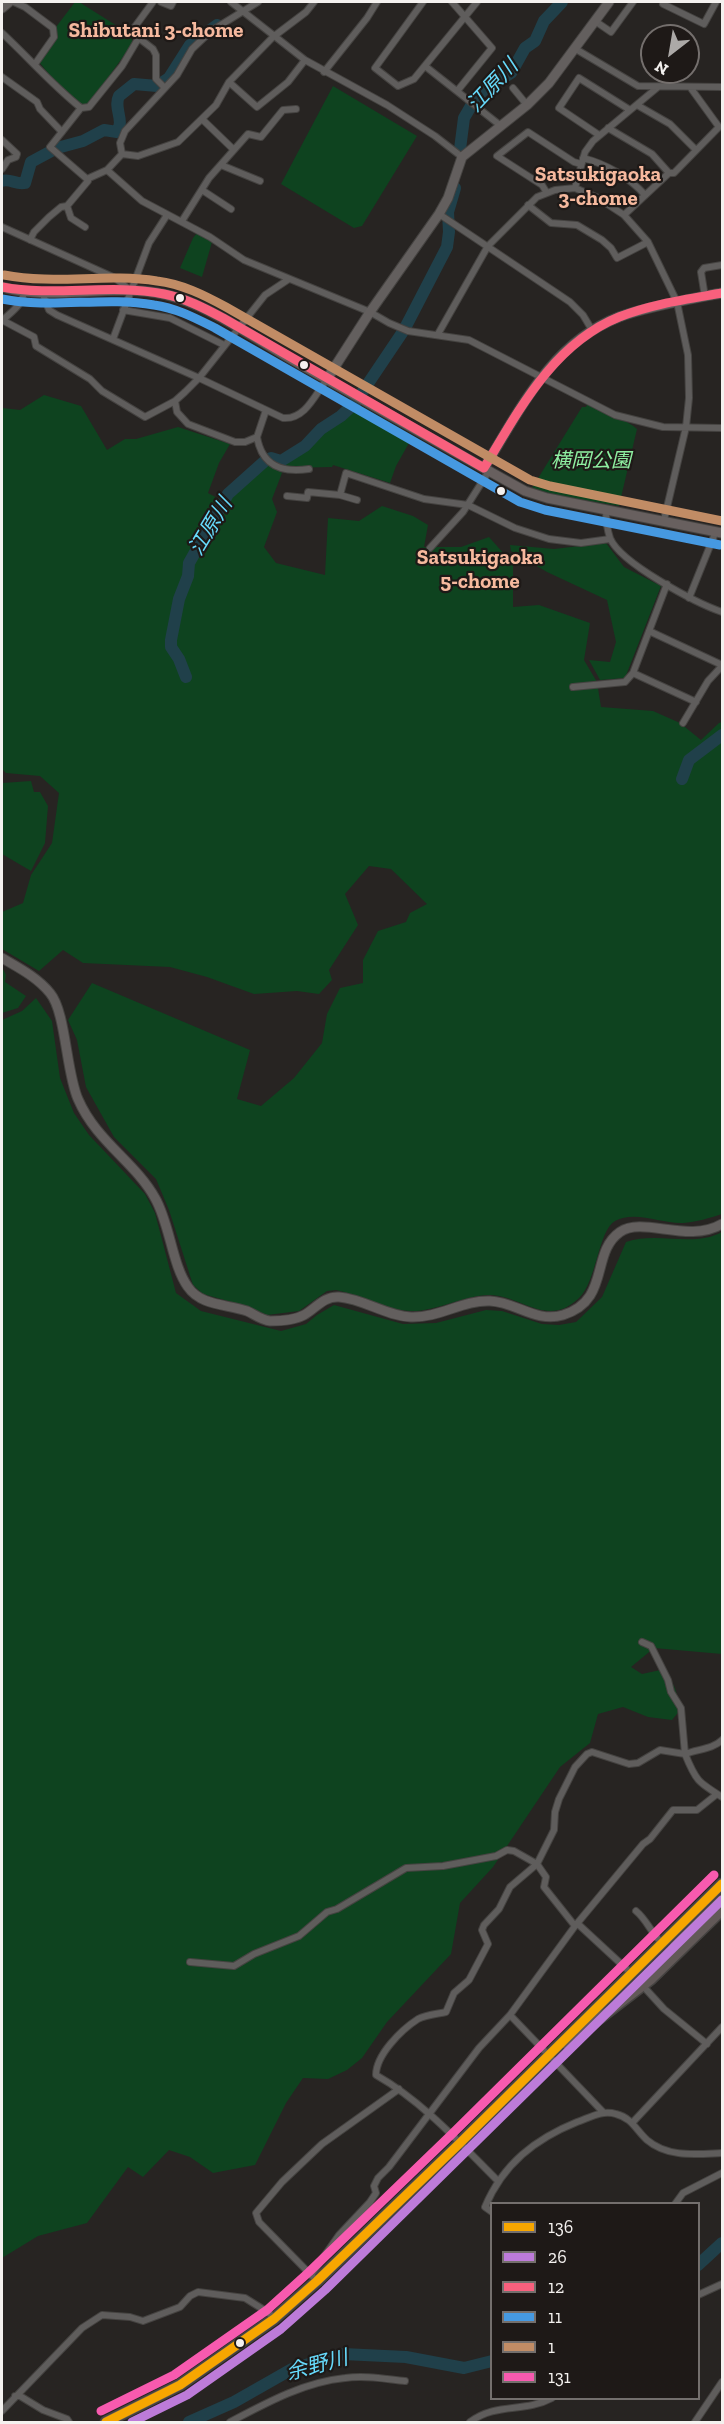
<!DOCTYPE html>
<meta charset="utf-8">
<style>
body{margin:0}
#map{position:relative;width:724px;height:2424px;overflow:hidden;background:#272422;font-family:"Zilla Slab",serif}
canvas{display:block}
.frame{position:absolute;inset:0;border:3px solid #f4f1ef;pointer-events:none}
.legend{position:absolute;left:490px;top:2202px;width:210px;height:198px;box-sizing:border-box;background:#1e1917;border:2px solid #746f6d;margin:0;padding:8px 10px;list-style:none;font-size:18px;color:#f4f1ef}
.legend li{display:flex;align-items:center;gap:12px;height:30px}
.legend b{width:30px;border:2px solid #746f6d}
.north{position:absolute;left:640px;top:24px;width:60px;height:60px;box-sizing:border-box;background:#1e1917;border:2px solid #746f6d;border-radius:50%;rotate:211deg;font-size:16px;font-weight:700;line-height:24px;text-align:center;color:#f4f1ef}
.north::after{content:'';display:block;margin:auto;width:21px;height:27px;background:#aca9a7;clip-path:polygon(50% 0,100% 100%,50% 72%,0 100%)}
</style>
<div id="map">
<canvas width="724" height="2424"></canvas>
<div class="frame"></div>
<ul class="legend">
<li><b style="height:8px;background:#f7a600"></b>136</li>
<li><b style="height:8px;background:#bd7bd9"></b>26</li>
<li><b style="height:8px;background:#f8607d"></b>12</li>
<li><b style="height:8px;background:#4699e1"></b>11</li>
<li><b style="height:8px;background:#c18c65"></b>1</li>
<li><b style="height:8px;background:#f75aaf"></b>131</li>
</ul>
<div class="north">N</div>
</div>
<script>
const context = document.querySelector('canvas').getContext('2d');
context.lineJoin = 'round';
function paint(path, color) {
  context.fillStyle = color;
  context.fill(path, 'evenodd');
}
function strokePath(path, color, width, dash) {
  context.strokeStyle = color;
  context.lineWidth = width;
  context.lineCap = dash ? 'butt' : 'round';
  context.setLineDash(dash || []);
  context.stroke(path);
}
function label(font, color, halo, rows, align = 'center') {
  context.font = font + ' "Zilla Slab","Noto Sans JP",serif';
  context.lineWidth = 4.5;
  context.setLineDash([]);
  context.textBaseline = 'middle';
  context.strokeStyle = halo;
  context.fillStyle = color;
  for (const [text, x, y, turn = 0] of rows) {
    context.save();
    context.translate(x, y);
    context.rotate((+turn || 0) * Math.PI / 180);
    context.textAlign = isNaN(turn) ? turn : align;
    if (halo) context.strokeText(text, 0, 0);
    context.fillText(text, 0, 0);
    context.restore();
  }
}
paint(new Path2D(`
 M75,2H79L130,34L133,43L89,104L81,105L62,90L39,62L56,27Z
 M333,86L417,136L362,226L354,228L281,184Z
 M197,233L212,242L202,277L180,268L193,238Z
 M44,395L81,406L107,450L125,439H136L178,427L230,444L219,463L208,493L223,501L269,458L282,473L272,499L277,512L264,547L276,563L325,575L328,518L359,521L382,506L413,516L428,525L424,547H461L489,537L513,564V607L539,605L590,623L584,660L597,682L601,707L653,711L680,723L701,740L719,723L722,722V1214C710,1218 696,1222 683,1223C662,1224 635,1210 615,1221C598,1231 597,1281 579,1298C548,1328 524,1297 491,1295C467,1294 436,1312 410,1311C385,1310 361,1295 336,1290L327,1291L299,1311L267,1315L246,1306L203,1294L193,1285L169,1210L156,1179L114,1137L86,1087L77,1040L68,1020L92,983L250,1050L237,1099L261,1106L294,1078L322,1043L327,1014L340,988L363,983V960L378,931L406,922L410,913L427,904L391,869L369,866L345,894L358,925L329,970L332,980L319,994L297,991L254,994L207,977L170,967L83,963L63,950L39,971L2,949V912L23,903L31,875L52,843L59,793L40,776L6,773L2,769V408L20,410Z
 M356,403L413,436L396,466L390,483L333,465L332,467L287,468L273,461C295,466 308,440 322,429C334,420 346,415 356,403Z
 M588,403C600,410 629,421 637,429L619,506L555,495L532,488L582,407H586Z
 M606,543L624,567L661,586L625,678L600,680L589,660L610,662L616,642L607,600L547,572L511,551L510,545L554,549Z
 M31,781L34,792H40L48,806L45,843L31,871L2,854V783Z
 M2,967L6,975L5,982L26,996L18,1008L2,1013Z
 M36,998L52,1021L60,1078L74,1113L89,1135L145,1194L155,1213L176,1293L201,1311L281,1331L306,1324L317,1315L334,1305L403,1324L436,1323L486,1310L502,1311L542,1324L559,1325L576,1322L602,1297L626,1242C658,1231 693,1248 722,1232V1654L654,1648L631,1667L642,1674L665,1669L675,1688L681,1709L672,1720L648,1717L623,1707L598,1714L590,1743L560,1767L493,1867L460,1903L451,1954L387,2022L362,2058L347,2070L328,2079L303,2078L286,2103L255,2165L213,2173L190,2157L169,2150L143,2177L128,2167L87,2223L38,2236L2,2258V1020L22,1011Z`), '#0e431f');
strokePath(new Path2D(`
 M460,149L464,118L475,99L484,90L511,73L525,48L535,41L544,21L562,2
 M2,181C10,178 16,185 25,183L31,162L57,148L83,141L104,130L117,132C125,120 113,108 119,96L134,84L157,86L169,78L190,45L217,25
 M363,391L404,330L447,247L449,232L448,212L455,188
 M186,677L179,659L171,647V640L179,599L188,576L189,563L228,494L266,460L271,458L281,461L305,446L321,429L341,416L356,402
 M682,779L689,760L722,735
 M698,2265L722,2243
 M189,2422L234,2402L292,2369L343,2354L406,2357L464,2368L492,2361`), '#20404a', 12);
const street = new Path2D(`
 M14,2L25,7L53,28L54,37L35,64
 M153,2L131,32L153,49L156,55V79L164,87
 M161,2L171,6L173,2
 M231,2L305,60L387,105L435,136L462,157
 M423,2L375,68L398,86L414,79L477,2
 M452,2L492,48L458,90
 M665,2L663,4L704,24L716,2
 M595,21L611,32L633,2
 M2,33C29,58 52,85 81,108L89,107L122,66L138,39
 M574,48L638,86L722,87
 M425,66L501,126
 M324,72L367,18L377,2
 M2,77L37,102L40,109L62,132
 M229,82L257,107L288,82L305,60
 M513,88L527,105
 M637,105L670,124L695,149
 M81,108L50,147L87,179L107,170L142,201L210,237L244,260L370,312L389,323L408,331L469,340L615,415L663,427L722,428
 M203,120L234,150
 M608,128L652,154L669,173
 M599,135L559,108L579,78L630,110
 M2,140L17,154L16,157L8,160L2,169
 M122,154L138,156L178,142L216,105L229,82L273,37L306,12L314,2
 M583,158C606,164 629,177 645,195
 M221,165L260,181
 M107,170L122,154L120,143L125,131L177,75L192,49L211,31L258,2
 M575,188L585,152L593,141L658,87
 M202,190L231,209
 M547,193L542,185L497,156L528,132L574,162L581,164
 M528,205L551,223L577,225L602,240L611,248L617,258L648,242
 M67,206L71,218L85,227
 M439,214L570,302L583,315L592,330
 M624,215L669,173H674L719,127L690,87
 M182,221L209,178L248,134L261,137L283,110L296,109
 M2,227L115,278L130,290
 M30,240L34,232L49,217L61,207L67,206L88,181L87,179
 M42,292L49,310L57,315L199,378L283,418C305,420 315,395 327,379
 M705,297L701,272L704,268L722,265
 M123,310L170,318L224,345
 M2,320L34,337L36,346L90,379L102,391L145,417L175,401L185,392L199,378L265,295L289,279
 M2,321C11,312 23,305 24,291
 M438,334L488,246L537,197L555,190L575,188L598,198L624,215L648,242L677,302L688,355L689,398L686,427L664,520
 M113,339L149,243L167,215
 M175,401L177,412L188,424L235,442H245L257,437
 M266,410L257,437C262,466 282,473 309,469
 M340,495L357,500
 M287,496L307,498L308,492L340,495L346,473L424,499L468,505L515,528L549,539L581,543L610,539
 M606,510C606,519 607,529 610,538C620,563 696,603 722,612
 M430,548L463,512L489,471
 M667,584L633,673L696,702
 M689,598L716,531
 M649,631L722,665
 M573,687L625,682L633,673
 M683,723L708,681L722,666
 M642,1642L651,1646L668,1680L671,1692L681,1708L685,1754C698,1749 713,1749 722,1740
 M636,1911C647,1920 651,1933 662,1943
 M578,1924L632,1974
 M190,1962L234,1966L254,1954L299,1936L327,1912L337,1909L406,1868L443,1866L496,1856L507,1850L514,1851L537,1864L546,1877L544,1887L575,1926
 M643,1986L664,2009L707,2044
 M510,2015L603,2112
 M633,2122L722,2027
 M498,2181C460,2143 422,2101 376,2075C376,2055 401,2030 418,2019C426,2015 437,2014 446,2012L454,1993L469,1980L488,1944L482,1930L484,1925L499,1909L510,1887L537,1864L554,1830L555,1812L559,1799L575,1767L587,1754L592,1752L629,1764L638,1763L660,1750L685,1754C696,1781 698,1782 722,1797
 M675,2204L683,2193L722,2173
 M492,2212L485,2207C503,2164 535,2139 577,2122C591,2117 602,2110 616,2114C632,2118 636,2130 647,2140C668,2158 697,2154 722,2153
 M311,2275L339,2235L370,2202L376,2193L374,2186L378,2178L389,2167L479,2048L510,2015L575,1926L643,1844L650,1839L673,1810H697L717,1794
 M314,2278L259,2222L256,2213L282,2182L322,2144L399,2089
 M698,2295L722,2284
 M15,2396H20L43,2410L67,2419L69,2422
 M2,2411L82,2328L102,2315L130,2317L143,2321L180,2307L190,2296L198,2292L245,2298L269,2313L274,2319
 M230,2422C266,2403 304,2382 345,2378C365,2375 385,2379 405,2381
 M470,2422C497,2402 524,2413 552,2398
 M695,2422L722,2382`);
const secondary = new Path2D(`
 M2,8L9,2
 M327,379L370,312L439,214L448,198L462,157L527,105L549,83L609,2
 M484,468C520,410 551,343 619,317C649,306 691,299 722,293
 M2,958C19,968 37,977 50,993C66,1012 66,1072 78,1099C96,1141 135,1162 155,1198C170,1224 172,1265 188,1287C201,1306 227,1304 247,1311C254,1314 261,1320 270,1321C280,1321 295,1320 304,1315C316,1308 324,1296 339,1297C364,1299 386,1316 411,1317C439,1318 463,1300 490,1301C516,1302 536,1323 563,1315C611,1300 590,1253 620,1232C643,1216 688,1244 722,1224`);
const primary = new Path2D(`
 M2,287C59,303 121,279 178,298C213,309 258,340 291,359C369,403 447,448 525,491L547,498L722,533`);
const highway = new Path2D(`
 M675,1946L722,1900
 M566,2044L651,1979L722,1910
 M106,2422L180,2385L274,2319L317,2281L460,2143L722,1884`);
strokePath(street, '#454341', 8);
strokePath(secondary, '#454341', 11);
strokePath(primary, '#454341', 11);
strokePath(highway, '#454341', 13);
strokePath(street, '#5f5d5c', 6);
strokePath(secondary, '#635f5e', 9);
strokePath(primary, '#68605f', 9);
strokePath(highway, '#625958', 10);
strokePath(new Path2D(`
 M106,2422L180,2385L274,2319L317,2281L460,2143L722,1884`), '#f7a600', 9);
strokePath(new Path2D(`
 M132,2422L187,2395L281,2329L325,2290L722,1900`), '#bd7bd9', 9);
strokePath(new Path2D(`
 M2,287C56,297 110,283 164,294C185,298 204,308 223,318L484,468
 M484,468C519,410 553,344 619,317C651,304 688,299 722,293`), '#f8607d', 9);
strokePath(new Path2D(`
 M2,299C53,309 104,296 154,305C176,308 195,318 215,328L520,502L545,510L720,545`), '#4699e1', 9);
strokePath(new Path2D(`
 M4,275C55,285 106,273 157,281C182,284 204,295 226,307L530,480L550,486L722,521`), '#c18c65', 9);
strokePath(new Path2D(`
 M101,2411L174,2375L267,2310L309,2272L452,2134L714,1875`), '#f75aaf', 9);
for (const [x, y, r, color] of [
 [180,298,5,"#f4f1ef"],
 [304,365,5,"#f4f1ef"],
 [501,491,5,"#f4f1ef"],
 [240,2343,5,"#f4f1ef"]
]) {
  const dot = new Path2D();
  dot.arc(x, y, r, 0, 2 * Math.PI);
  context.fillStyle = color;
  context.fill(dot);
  strokePath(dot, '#1e1917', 2);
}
label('italic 20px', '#8eefa1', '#1e1917', [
 ["横岡公園",591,461]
]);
label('bold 21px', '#f6b99e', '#1e1917', [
 ["Shibutani 3-chome",156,31],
 ["Satsukigaoka",598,175],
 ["3-chome",598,199],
 ["Satsukigaoka",480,558],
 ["5-chome",480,582]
]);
label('italic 21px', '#66dafb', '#1e1917', [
 ["江原川",493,86,-47],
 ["江原川",211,527,-59],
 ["余野川",317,2366,-15]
]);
</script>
